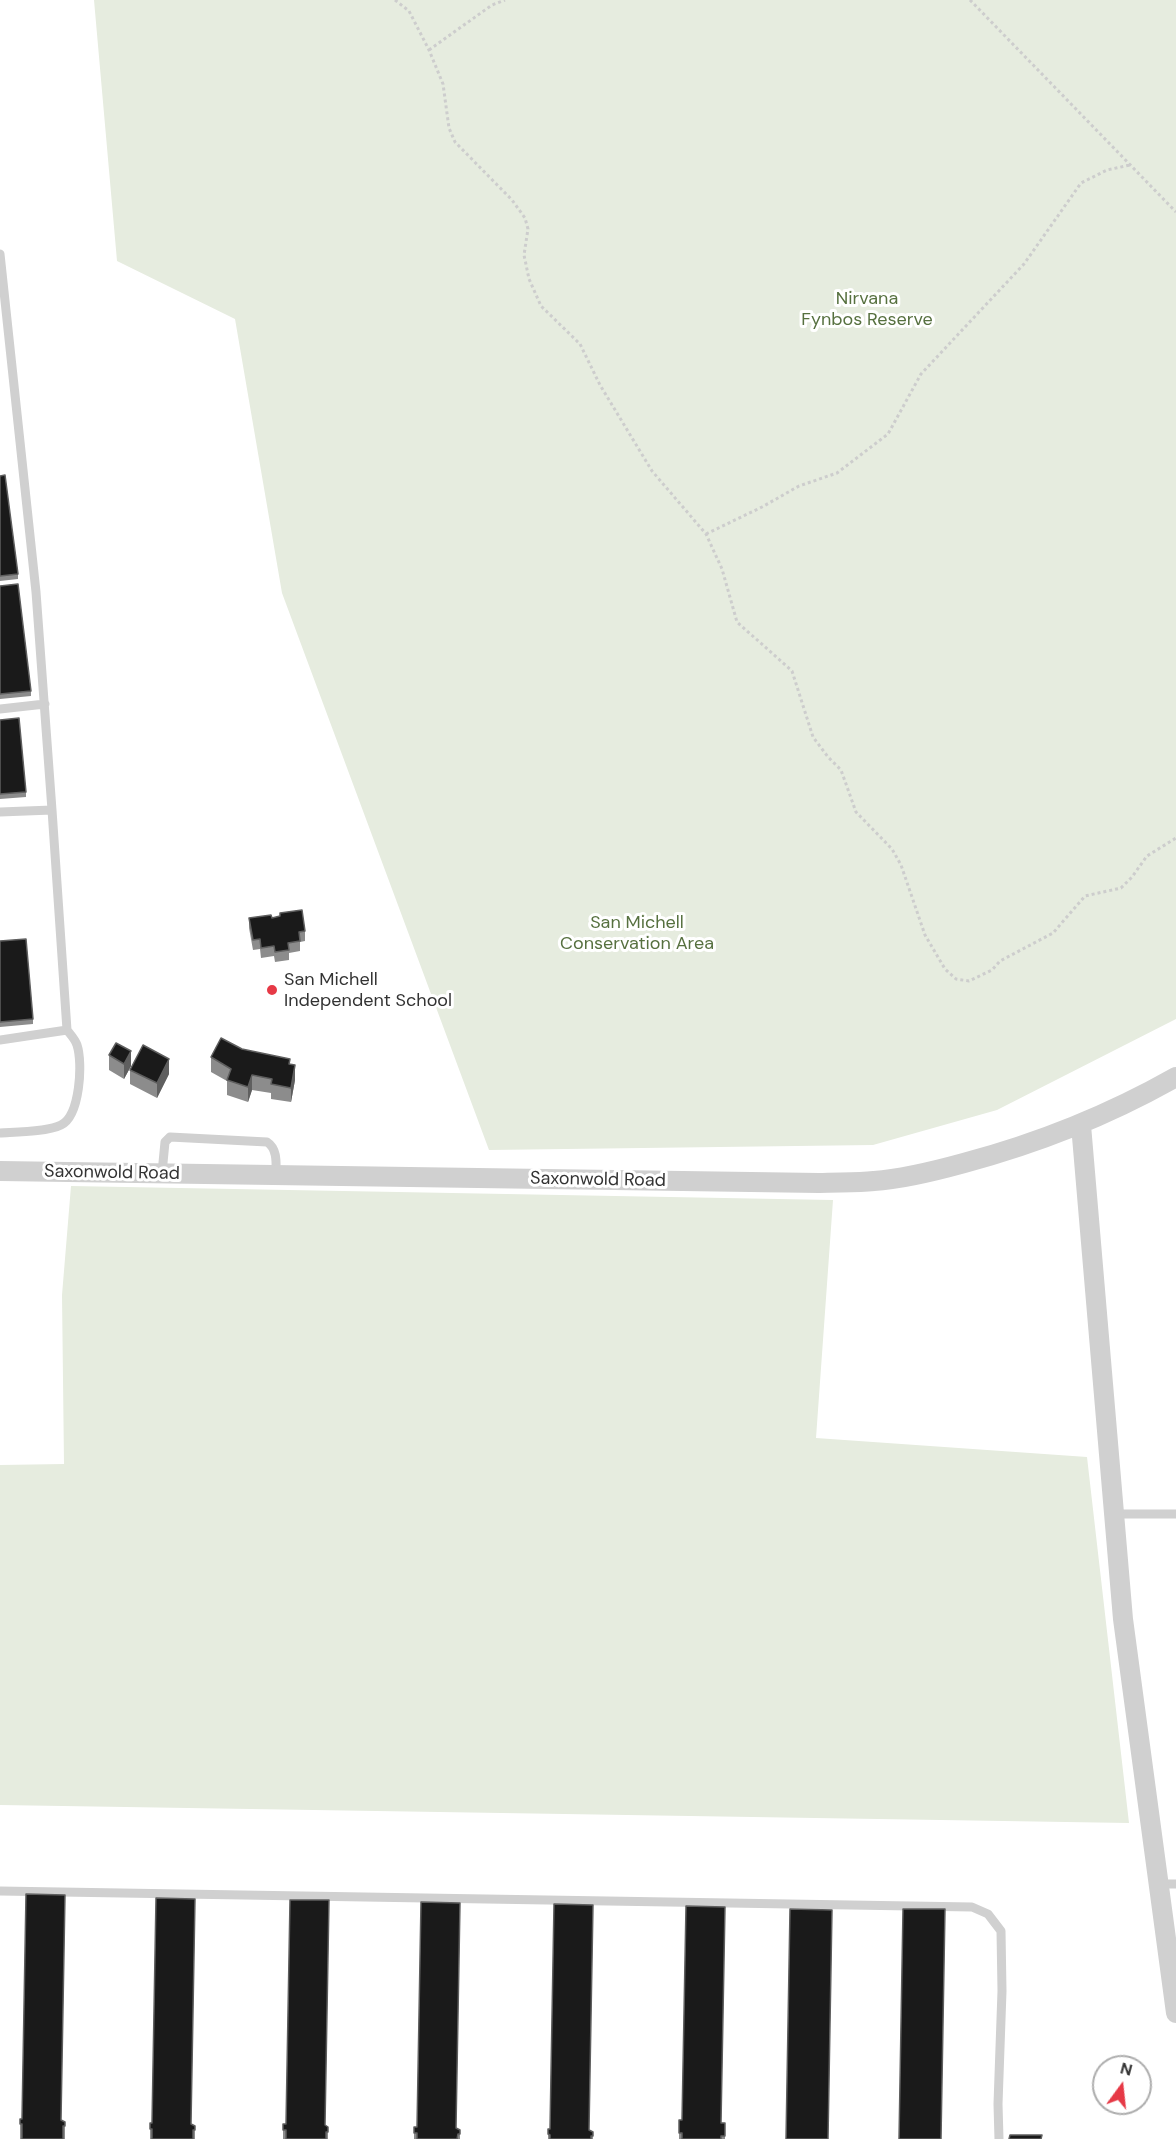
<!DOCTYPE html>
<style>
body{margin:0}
#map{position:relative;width:1176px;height:2139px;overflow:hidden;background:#fff;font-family:"DM Sans",sans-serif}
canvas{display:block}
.north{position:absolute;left:1092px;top:2055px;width:60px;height:60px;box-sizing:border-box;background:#fff;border:2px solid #adadad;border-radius:50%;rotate:15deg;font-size:16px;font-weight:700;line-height:24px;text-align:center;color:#333}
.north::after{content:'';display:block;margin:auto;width:21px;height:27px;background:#e63946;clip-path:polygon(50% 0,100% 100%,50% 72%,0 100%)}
</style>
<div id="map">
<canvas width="1176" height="2139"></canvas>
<div class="north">N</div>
</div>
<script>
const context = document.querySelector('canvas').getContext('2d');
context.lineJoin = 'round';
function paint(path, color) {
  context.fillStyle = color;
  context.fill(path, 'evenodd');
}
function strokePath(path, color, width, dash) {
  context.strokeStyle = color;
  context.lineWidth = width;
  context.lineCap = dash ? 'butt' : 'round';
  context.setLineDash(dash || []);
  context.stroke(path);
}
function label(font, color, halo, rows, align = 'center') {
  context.font = font + ' "DM Sans",sans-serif';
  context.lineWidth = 6;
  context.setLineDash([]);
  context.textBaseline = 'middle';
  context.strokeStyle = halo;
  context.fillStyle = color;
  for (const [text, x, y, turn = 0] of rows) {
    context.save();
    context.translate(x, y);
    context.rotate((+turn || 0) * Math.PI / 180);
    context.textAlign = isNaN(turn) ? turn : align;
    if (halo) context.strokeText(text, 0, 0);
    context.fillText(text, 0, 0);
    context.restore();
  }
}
paint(new Path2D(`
 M94,0H1176V1019L997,1110L873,1145L489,1150L282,593L235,319L117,261Z
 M71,1186L833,1200L816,1438L1087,1457L1129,1823L0,1805V1465L64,1464L62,1295Z`), '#e6ecdf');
strokePath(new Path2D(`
 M395,0L409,11L429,50L443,84L449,128L455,142L512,200L525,218L528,229L524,255L529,279L541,306L580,344L600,385L652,471L706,534L722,569L737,622L792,671L813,737L828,757L841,770L856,812L892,849L901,865L925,935L945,969L956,979L969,981L992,970L1000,961L1053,933L1085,896L1121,888L1132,877L1147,856L1176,838
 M970,0L1176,212
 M429,50L492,5L505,0
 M706,534L762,507L799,486L837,473L888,434L921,374L1024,264L1081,183L1107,170L1130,165`), '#cdcdcd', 3, [3, 3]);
strokePath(new Path2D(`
 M0,254L36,592L52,810L0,812
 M0,709L45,704
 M0,1040L67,1030L52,810
 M0,1133C16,1132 47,1132 61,1125C80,1116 83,1063 77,1045C75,1039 70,1034 67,1030
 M162,1173L165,1142L170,1137L267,1142C278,1149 276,1164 276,1176
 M1114,1514H1176
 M1158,1884H1176
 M0,1891L972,1907L988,1914L1001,1931L1002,1991L998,2104L999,2139`), '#d0d0d0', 9);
strokePath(new Path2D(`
 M1081,1125L1123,1619L1176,2013
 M0,1171L819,1183C837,1182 856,1183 874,1181C904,1179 935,1171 964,1163C1039,1143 1109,1115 1176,1077`), '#d0d0d0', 20);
paint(new Path2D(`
 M0,476L18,574V579L0,581Z
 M0,586L31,691V696L0,699Z
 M0,720L26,792V797L0,799Z
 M280,913L305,931V941L300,942V951L289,953V960L275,962L274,956L261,958L260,949L253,950L249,928V918H272L280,916Z
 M0,941L33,1019V1024L0,1027Z
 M109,1055L131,1066L124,1079L109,1070Z
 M211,1057L290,1064L295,1080L291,1102L271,1099V1093L252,1090L248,1102L227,1095V1081L211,1072Z
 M130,1070L169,1074L157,1098L130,1084Z
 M20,2119L61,2120L65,2122V2139H20Z
 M679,2120L725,2123V2139H679Z
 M150,2123L192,2124L195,2126V2139H150Z
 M283,2124L325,2125L328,2127V2139H283Z
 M414,2127L456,2128L460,2130V2139H414Z
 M548,2129L590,2130L593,2132V2139H548Z`), '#8c8c8c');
paint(new Path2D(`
 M131,1051V1066L124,1079V1064Z
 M169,1059V1074L157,1098V1083Z
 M295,1065V1080L291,1102V1088Z
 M252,1075V1090L248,1102V1087Z`), '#5f5f5f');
const building = new Path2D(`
 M5,475L18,574L0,576V476Z
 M18,584L31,691L0,694V586Z
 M19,718L26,792L0,794V720Z
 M302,910L305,931L299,932L300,941L288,943L289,950L275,952L274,946L261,948L260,939L253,940L249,918L271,915L272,918L280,916V913Z
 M26,939L33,1019L0,1022V941Z
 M221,1038L242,1049L290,1059L289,1064L295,1065L291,1088L271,1084L272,1079L252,1075L248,1087L227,1080L231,1069L211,1057Z
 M116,1043L131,1051L124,1064L109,1055Z
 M143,1045L169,1059L157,1083L130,1070Z
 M26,1894L65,1895L61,2120L65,2122V2126H63V2139H22V2124H20V2119H22Z
 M156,1898L195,1899L191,2124L195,2126V2130H193V2139H152V2129H150V2123H152Z
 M290,1900H329L325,2125L328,2127V2132H326V2139H286V2130H283V2124H286Z
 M421,1902L460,1903L456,2128L460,2130V2134H458L457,2139H417V2133H414V2127H417Z
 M554,1904L593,1905L589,2130L593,2132V2136H591V2139H550V2135L548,2134V2129H550Z
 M686,1906L725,1907L721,2123H725V2136H721V2139H682V2133H679V2120H682Z
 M790,1909L832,1910L828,2139H786Z
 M903,1909H945L941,2139H899Z
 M1010,2135H1042L1041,2139H1009Z`);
paint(building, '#1a1a1a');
strokePath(building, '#5f5f5f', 1.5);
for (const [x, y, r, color] of [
 [272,990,6,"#e63946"]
]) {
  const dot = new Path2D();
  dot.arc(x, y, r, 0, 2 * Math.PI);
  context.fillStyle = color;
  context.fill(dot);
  strokePath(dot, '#fff', 2);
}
label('18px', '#56703f', '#fff', [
 ["Nirvana",867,299],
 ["Fynbos Reserve",867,320],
 ["San Michell",637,923],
 ["Conservation Area",637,944]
]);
label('18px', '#333', '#fff', [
 ["San Michell",284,980],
 ["Independent School",284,1001]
], 'left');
label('18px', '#333', '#fff', [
 ["Saxonwold Road",112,1173,1],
 ["Saxonwold Road",598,1180,1]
]);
</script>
